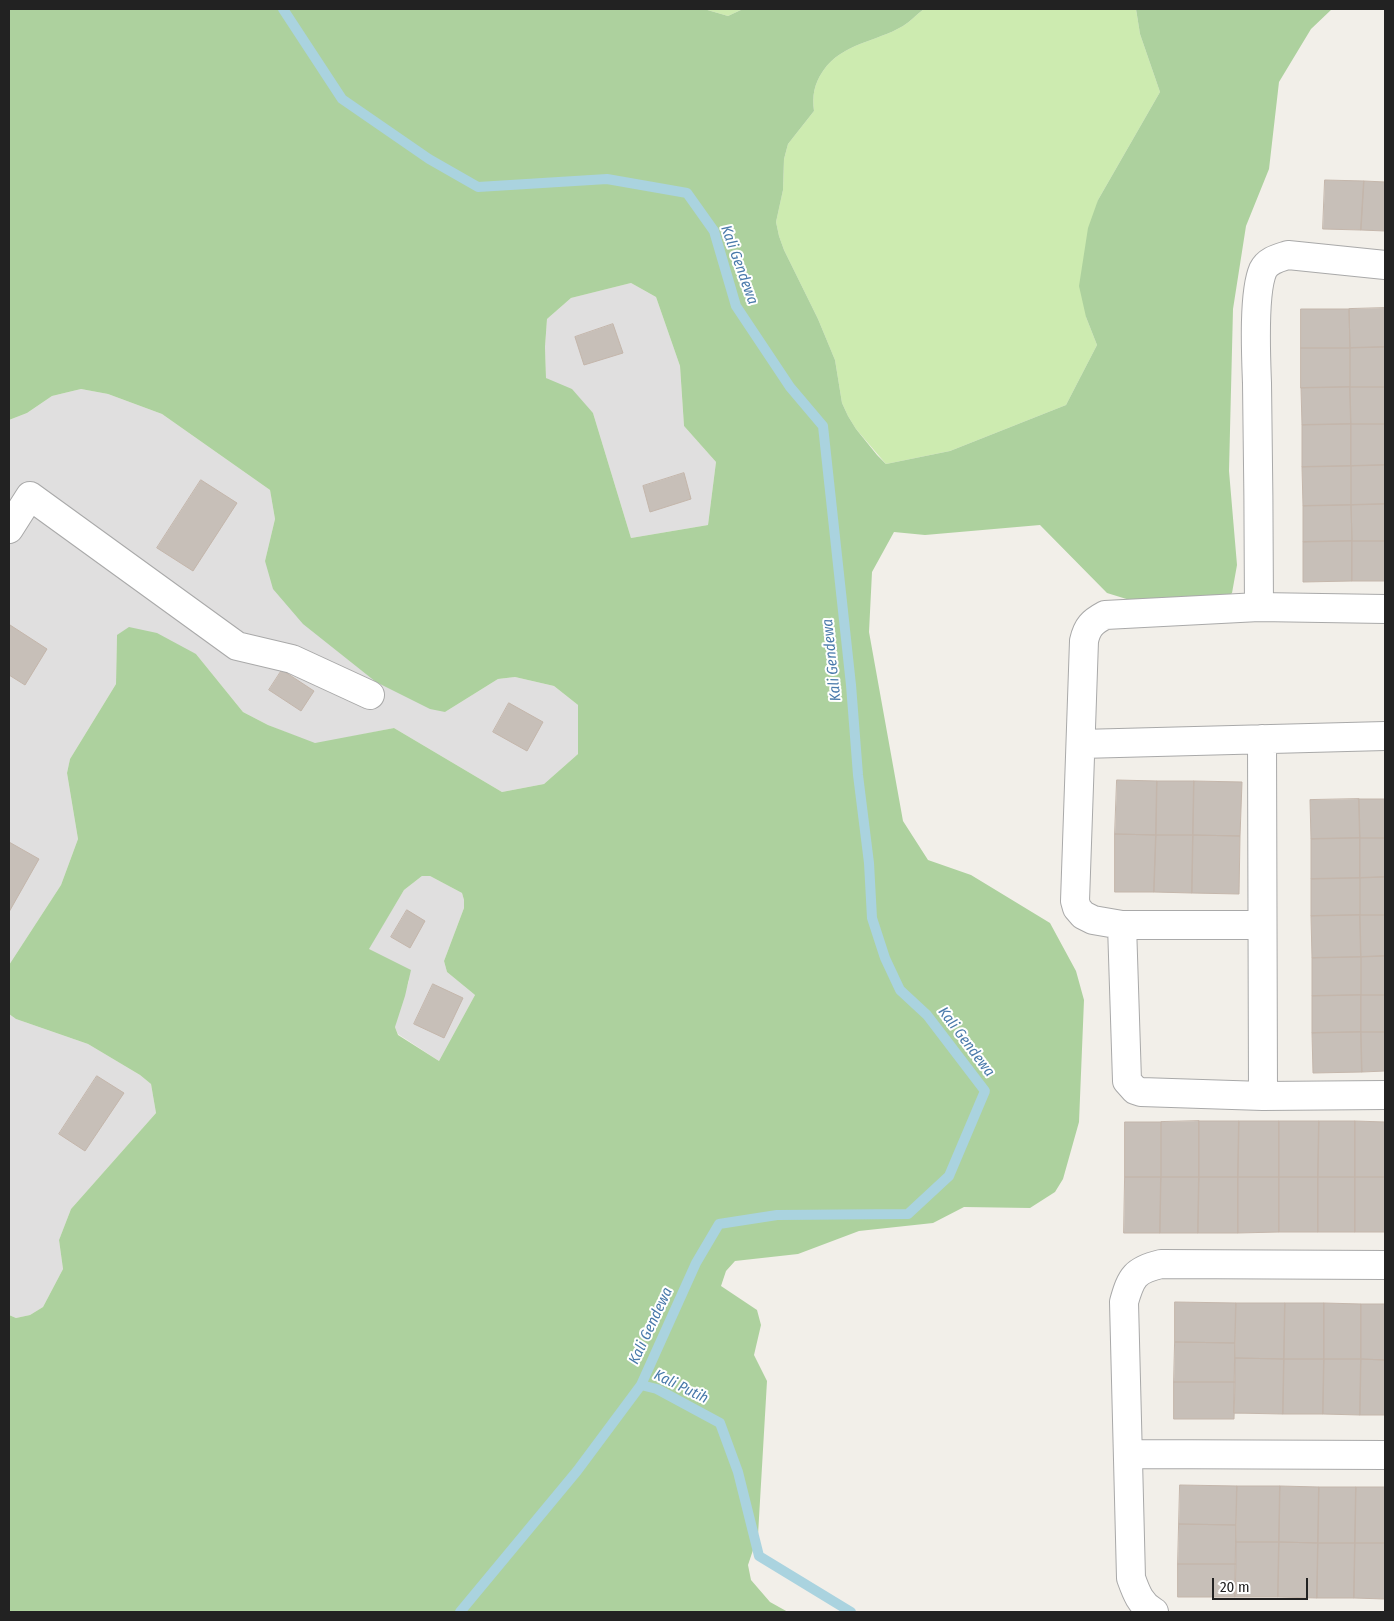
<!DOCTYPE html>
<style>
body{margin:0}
#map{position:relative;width:1394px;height:1621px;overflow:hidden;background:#f2efe9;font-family:"Fira Sans Condensed",sans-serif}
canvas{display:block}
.frame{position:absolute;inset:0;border:10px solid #222;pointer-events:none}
.scale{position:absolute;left:1212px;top:1578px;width:96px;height:22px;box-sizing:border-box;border:2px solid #222;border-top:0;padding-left:6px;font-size:15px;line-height:18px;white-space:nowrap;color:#222;-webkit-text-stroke:4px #fff;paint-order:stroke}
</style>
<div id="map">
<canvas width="1394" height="1621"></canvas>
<div class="frame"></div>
<div class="scale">20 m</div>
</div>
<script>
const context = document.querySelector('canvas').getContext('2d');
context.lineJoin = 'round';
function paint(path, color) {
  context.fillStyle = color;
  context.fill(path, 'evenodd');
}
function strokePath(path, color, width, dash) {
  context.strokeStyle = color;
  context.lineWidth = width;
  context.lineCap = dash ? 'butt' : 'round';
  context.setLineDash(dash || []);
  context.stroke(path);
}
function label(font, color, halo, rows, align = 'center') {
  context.font = font + ' "Fira Sans Condensed",sans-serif';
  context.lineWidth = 4;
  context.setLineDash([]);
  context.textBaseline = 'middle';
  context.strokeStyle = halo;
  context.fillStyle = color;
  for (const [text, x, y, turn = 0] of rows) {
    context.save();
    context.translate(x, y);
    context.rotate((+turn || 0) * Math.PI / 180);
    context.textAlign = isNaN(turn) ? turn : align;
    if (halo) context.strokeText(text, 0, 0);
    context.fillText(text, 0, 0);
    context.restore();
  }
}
paint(new Path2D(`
 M631,283L656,297L680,366L684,426L716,462L708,525L631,538L593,413L546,378L545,347L547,319L571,298Z
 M81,389L108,394L162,414L270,490L275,519L265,561L445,712L498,679L515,677L554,686L578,705V754L544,784L502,792L394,728L315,744L268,725L243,712L196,654L117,635L116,684L70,759L67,773L78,839L61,885L9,965V420L27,413L52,396Z
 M422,876H430L462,893L464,900V908L444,961L447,972L475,995L439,1061L398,1034L395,1027L396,1019L409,981L368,949L404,890Z
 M9,1014L16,1019L88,1044L140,1075L151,1084L156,1113L71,1209L59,1240L63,1269L43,1307L30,1315L16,1318L9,1315Z`), '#e0dfdf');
paint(new Path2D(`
 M704,9H743L728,16Z
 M924,9H1136L1140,34L1160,92L1098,200L1086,317L1097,345L1066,405L950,451L886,464L856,429L848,416L842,403L835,360L818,319L784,250L779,236L776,222L783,190L784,159L788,144L814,111C812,96 814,84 823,71C842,43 876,42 903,26C911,21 917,14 924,9Z`), '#cdebb0');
paint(new Path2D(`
 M9,9H704L728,16L743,9H924C917,14 911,21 903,26C876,42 842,43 823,71C814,84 812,96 814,111L788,144L784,159L783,190L776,222L779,236L784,250L818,319L835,360L842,403L848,416L856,429L877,455L886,464L950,451L1066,405L1097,345L1086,317L1079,286L1088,228L1098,200L1160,92L1140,34L1136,9H1332L1311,29L1279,82L1269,169L1246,226L1233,309L1229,471L1237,565L1232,593L1221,602L1133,601L1107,593L1040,525L925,535L894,532L872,572L869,632L903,821L928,860L971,875L1050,923L1076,971L1084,1000L1079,1122L1063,1179L1055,1192L1030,1208L964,1207L933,1223L859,1231L798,1254L735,1261L726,1271L721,1286L757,1310L761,1325L754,1355L767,1381L758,1535L748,1565L751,1580L770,1602L788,1612H9V1315L16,1318L30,1315L43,1307L63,1269L59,1240L71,1209L156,1113L151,1084L140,1075L88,1044L16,1019L9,1014V965L61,885L78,839L67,773L70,759L116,684L117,635L129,627L157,633L196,654L243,712L268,725L315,743L394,728L502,792L544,784L578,754V705L554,686L515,677L498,679L445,712L430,709L376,682L303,624L273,589L265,561L275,519L270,490L162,414L108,394L81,389L52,396L27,413L9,420ZM631,283L656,297L680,366L684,426L716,462L708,525L631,538L593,413L572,389L546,378L545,347L547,319L571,298ZM422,876H430L462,893L464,900V908L444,961L447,972L475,995L439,1061L398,1035L395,1027L405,996L411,970L369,949L404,890Z`), '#add19e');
strokePath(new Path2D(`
 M283,9L342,99L429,159L478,187L607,179L687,193L714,231L736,306L790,387L823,426L851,685L858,775L869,863L872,918L885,958L900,990L927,1015L985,1091L949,1176L908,1214L777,1215L719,1224L696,1263L641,1385
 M460,1612L577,1471L641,1385L657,1389L720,1423L738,1472L759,1556L851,1612`), '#aad3df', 10);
const building = new Path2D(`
 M1325,180L1364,181L1361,230L1323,229Z
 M1364,181L1385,182V231L1361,230Z
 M1385,308V347L1350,348L1349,309Z
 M1301,309H1349L1350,348H1301Z
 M613,324L623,353L584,365L575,337Z
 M1385,347V387H1350V348Z
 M1301,348H1350V387L1301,388Z
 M1350,387L1351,424L1302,425L1301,388Z
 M1350,387H1385V424H1351Z
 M1351,424V466L1302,467V425Z
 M1351,424H1385V465L1351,466Z
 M1385,465V504L1351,505V466Z
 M1351,466V505L1303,506L1302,467Z
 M684,473L691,499L650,512L643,486Z
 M201,480L237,503L193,571L157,548Z
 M1385,504V541H1352L1351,505Z
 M1351,505L1352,541L1303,542V506Z
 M1352,541V581L1303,582V542Z
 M1352,541H1385V581H1352Z
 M10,625L47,649L25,685L9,675Z
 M282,670L314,691L301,711L269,690Z
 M509,703L543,722L527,751L493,732Z
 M1117,780L1157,781L1156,835L1115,834Z
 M1157,781H1194L1193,835H1156Z
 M1194,781L1242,782L1240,836L1193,835Z
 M1359,799L1360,838L1311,839L1310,800Z
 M1359,799H1385V838H1360Z
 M1115,834L1156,835L1154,892H1115Z
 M1156,835H1193L1192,893L1154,892Z
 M1193,835L1240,836L1239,894L1192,893Z
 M1360,838V878L1311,879V839Z
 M1360,838H1385V877L1360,878Z
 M9,842L39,859L9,912Z
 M1385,877V915H1360V878Z
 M1360,878V915L1311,916V879Z
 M407,910L425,921L410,948L391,937Z
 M1360,915L1361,957L1312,958L1311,916Z
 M1360,915H1385V956L1361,957Z
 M1385,956V995H1361V957Z
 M1361,957V995L1312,996V958Z
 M433,984L463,998L444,1038L414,1024Z
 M1361,995V1032L1312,1033V996Z
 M1361,995H1385V1032H1361Z
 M1361,1032L1362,1072L1313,1073L1312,1033Z
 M1361,1032H1385V1071L1362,1072Z
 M97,1076L124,1093L85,1151L59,1134Z
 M1199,1121V1177H1161V1122Z
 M1199,1121H1239L1238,1177H1199Z
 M1239,1121H1279V1177H1238Z
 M1279,1121H1319L1318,1177H1279Z
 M1319,1121H1355V1177H1318Z
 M1355,1121L1385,1122V1177H1355Z
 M1125,1122H1161V1177H1125Z
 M1125,1177H1161L1160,1233H1124Z
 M1161,1177H1199L1198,1233H1160Z
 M1199,1177H1238V1233H1198Z
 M1238,1177H1279V1232L1238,1233Z
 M1279,1177H1318V1232H1279Z
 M1318,1177H1355V1232H1318Z
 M1355,1177H1385V1232H1355Z
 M1175,1302L1236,1303L1235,1343L1175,1342Z
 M1236,1303H1285L1284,1359L1235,1358Z
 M1285,1303H1324V1359H1284Z
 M1324,1303L1361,1304V1359H1324Z
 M1361,1304H1385V1360L1361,1359Z
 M1175,1342L1235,1343V1382H1174Z
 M1235,1358L1284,1359L1283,1414L1234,1413Z
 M1284,1359H1324L1323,1414H1283Z
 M1324,1359H1361L1360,1415L1323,1414Z
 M1361,1359L1385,1360V1415H1360Z
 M1174,1382H1235L1234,1419H1174Z
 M1180,1485L1237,1486L1236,1525L1179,1524Z
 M1237,1486H1280L1279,1542H1236Z
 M1280,1486L1319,1487L1318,1543L1279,1542Z
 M1319,1487H1356L1355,1543H1318Z
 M1356,1487H1385V1543H1355Z
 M1179,1524L1236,1525V1564H1178Z
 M1236,1542H1279L1278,1597H1235Z
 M1279,1542L1318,1543L1317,1598L1278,1597Z
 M1318,1543H1355L1354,1598H1317Z
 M1355,1543H1385V1599L1354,1598Z
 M1178,1564H1236L1235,1597H1178Z`);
paint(building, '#c7bfb8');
strokePath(building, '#c4b6ab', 1);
const minor = new Path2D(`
 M9,529L30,496L237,646L292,659L370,695
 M1259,607C1259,532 1258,458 1257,383C1256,357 1253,293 1263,270C1268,260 1279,258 1288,255L1385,265
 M1262,739L1263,1096
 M1081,744L1385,736
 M1122,925L1127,1081L1135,1090L1141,1092L1263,1096L1385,1095
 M1262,925H1122L1093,920L1083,915L1077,908L1075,901L1084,641C1087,627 1092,622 1105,615L1259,607L1385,609
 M1128,1454L1385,1455
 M1154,1612C1140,1604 1136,1592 1131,1578L1124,1302C1131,1277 1135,1270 1161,1264L1385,1265`);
strokePath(minor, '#a9a9a9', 30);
strokePath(minor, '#fff', 28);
label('italic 15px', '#4a7aab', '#fff', [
 ["Kali Gendewa",739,265,70],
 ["Kali Gendewa",832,660,-96],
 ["Kali Gendewa",966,1042,53],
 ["Kali Gendewa",651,1326,-65],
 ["Kali Putih",681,1387,26]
]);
</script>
